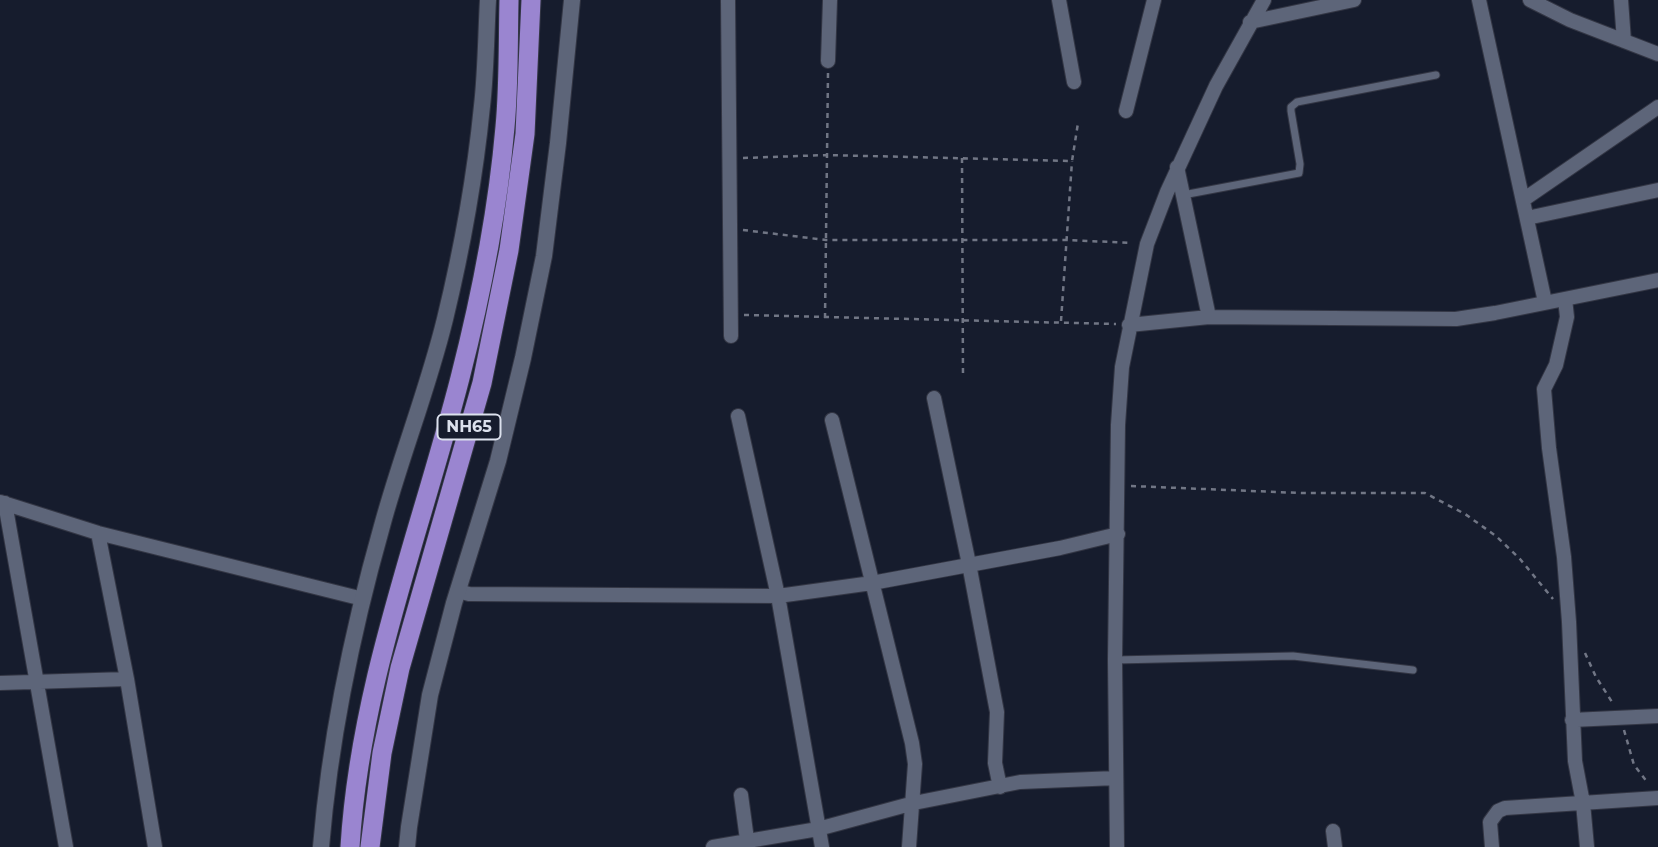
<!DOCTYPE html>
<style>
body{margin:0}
canvas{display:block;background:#161c2d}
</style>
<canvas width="1658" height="847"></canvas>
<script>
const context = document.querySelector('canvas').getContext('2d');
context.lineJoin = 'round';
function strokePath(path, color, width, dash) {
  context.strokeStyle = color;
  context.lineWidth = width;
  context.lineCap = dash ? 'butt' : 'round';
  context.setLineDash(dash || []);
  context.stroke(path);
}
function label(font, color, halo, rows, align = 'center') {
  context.font = font + ' Montserrat,sans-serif';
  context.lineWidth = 6;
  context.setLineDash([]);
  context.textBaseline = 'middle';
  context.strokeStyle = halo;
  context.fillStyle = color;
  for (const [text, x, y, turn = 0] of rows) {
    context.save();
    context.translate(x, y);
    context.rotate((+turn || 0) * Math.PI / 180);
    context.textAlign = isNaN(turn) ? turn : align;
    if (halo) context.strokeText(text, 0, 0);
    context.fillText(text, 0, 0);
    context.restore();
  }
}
const service = new Path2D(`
 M1183,195L1299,173L1300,164L1291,111V107L1297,102L1436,75
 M1115,660L1293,656L1413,670`);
const minor = new Path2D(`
 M728,0L731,336
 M1059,0L1074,82
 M1479,0L1545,302
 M1530,0L1570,20L1658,54
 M1621,0L1624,41
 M1250,22L1354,0
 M828,61L830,0
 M1126,111L1154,0
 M1177,167L1209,317
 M1523,200L1658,107
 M1527,218L1658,190
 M1565,299L1567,317L1556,365L1544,389L1549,448L1564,557L1569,622L1575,761L1583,803L1587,847
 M1129,325L1209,317L1456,319L1495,313L1658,280
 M934,398L969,564L997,712L995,763L1000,787
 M738,416L778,596L822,847
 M832,420L912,743L915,764L909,847
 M0,502L98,533L363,599
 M5,503L66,847
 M98,533L127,679L155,847
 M458,591L469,594L778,596L872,583L1060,548L1118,534
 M0,683L127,679
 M1572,720L1658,716
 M741,795L748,847
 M1333,831L1335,847
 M713,847L818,829L914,803L1020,782L1116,778
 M1117,847L1115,660L1118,425L1122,367L1147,244L1167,192L1216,86L1264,0
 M1492,847L1490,822L1498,811L1505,808L1658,798`);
const tertiary = new Path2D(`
 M321,847C330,738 352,632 382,526C401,456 428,389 445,319C462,249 475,177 482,106C486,71 486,35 488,0
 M407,847L409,827L430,695L454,603L498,461L523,358L544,256L558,143L572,0`);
const trunk = new Path2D(`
 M350,847C360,684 420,534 460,378C480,300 498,208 505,127C509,85 508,42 509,0
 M370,847L382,753L400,668L482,383L509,250L525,134L531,0`);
strokePath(service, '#333644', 9);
strokePath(minor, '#333644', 16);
strokePath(tertiary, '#333644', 18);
strokePath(trunk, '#333644', 21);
strokePath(new Path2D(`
 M743,158L827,155L1072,161L1078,123
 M962,158L963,377
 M743,230L826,240H1068L1132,243
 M744,315L1116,324
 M825,318L828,73
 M1061,321L1072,161
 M1131,486L1301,493H1425L1465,514L1496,536L1520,559L1553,599
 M1585,653L1596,677L1614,705
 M1624,730L1634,765L1648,783`), '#717685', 2.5, [5, 5]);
strokePath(service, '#5d6579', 7);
strokePath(minor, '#5d6579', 14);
strokePath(tertiary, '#5d6579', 16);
strokePath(trunk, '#9a85d0', 19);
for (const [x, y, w] of [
 [469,427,63]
]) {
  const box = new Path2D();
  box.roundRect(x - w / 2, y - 12.5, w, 25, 5);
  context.fillStyle = '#161c2d';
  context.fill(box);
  strokePath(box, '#dce1ed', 2);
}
label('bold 16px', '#dce1ed', null, [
 ["NH65",469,427]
]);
</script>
